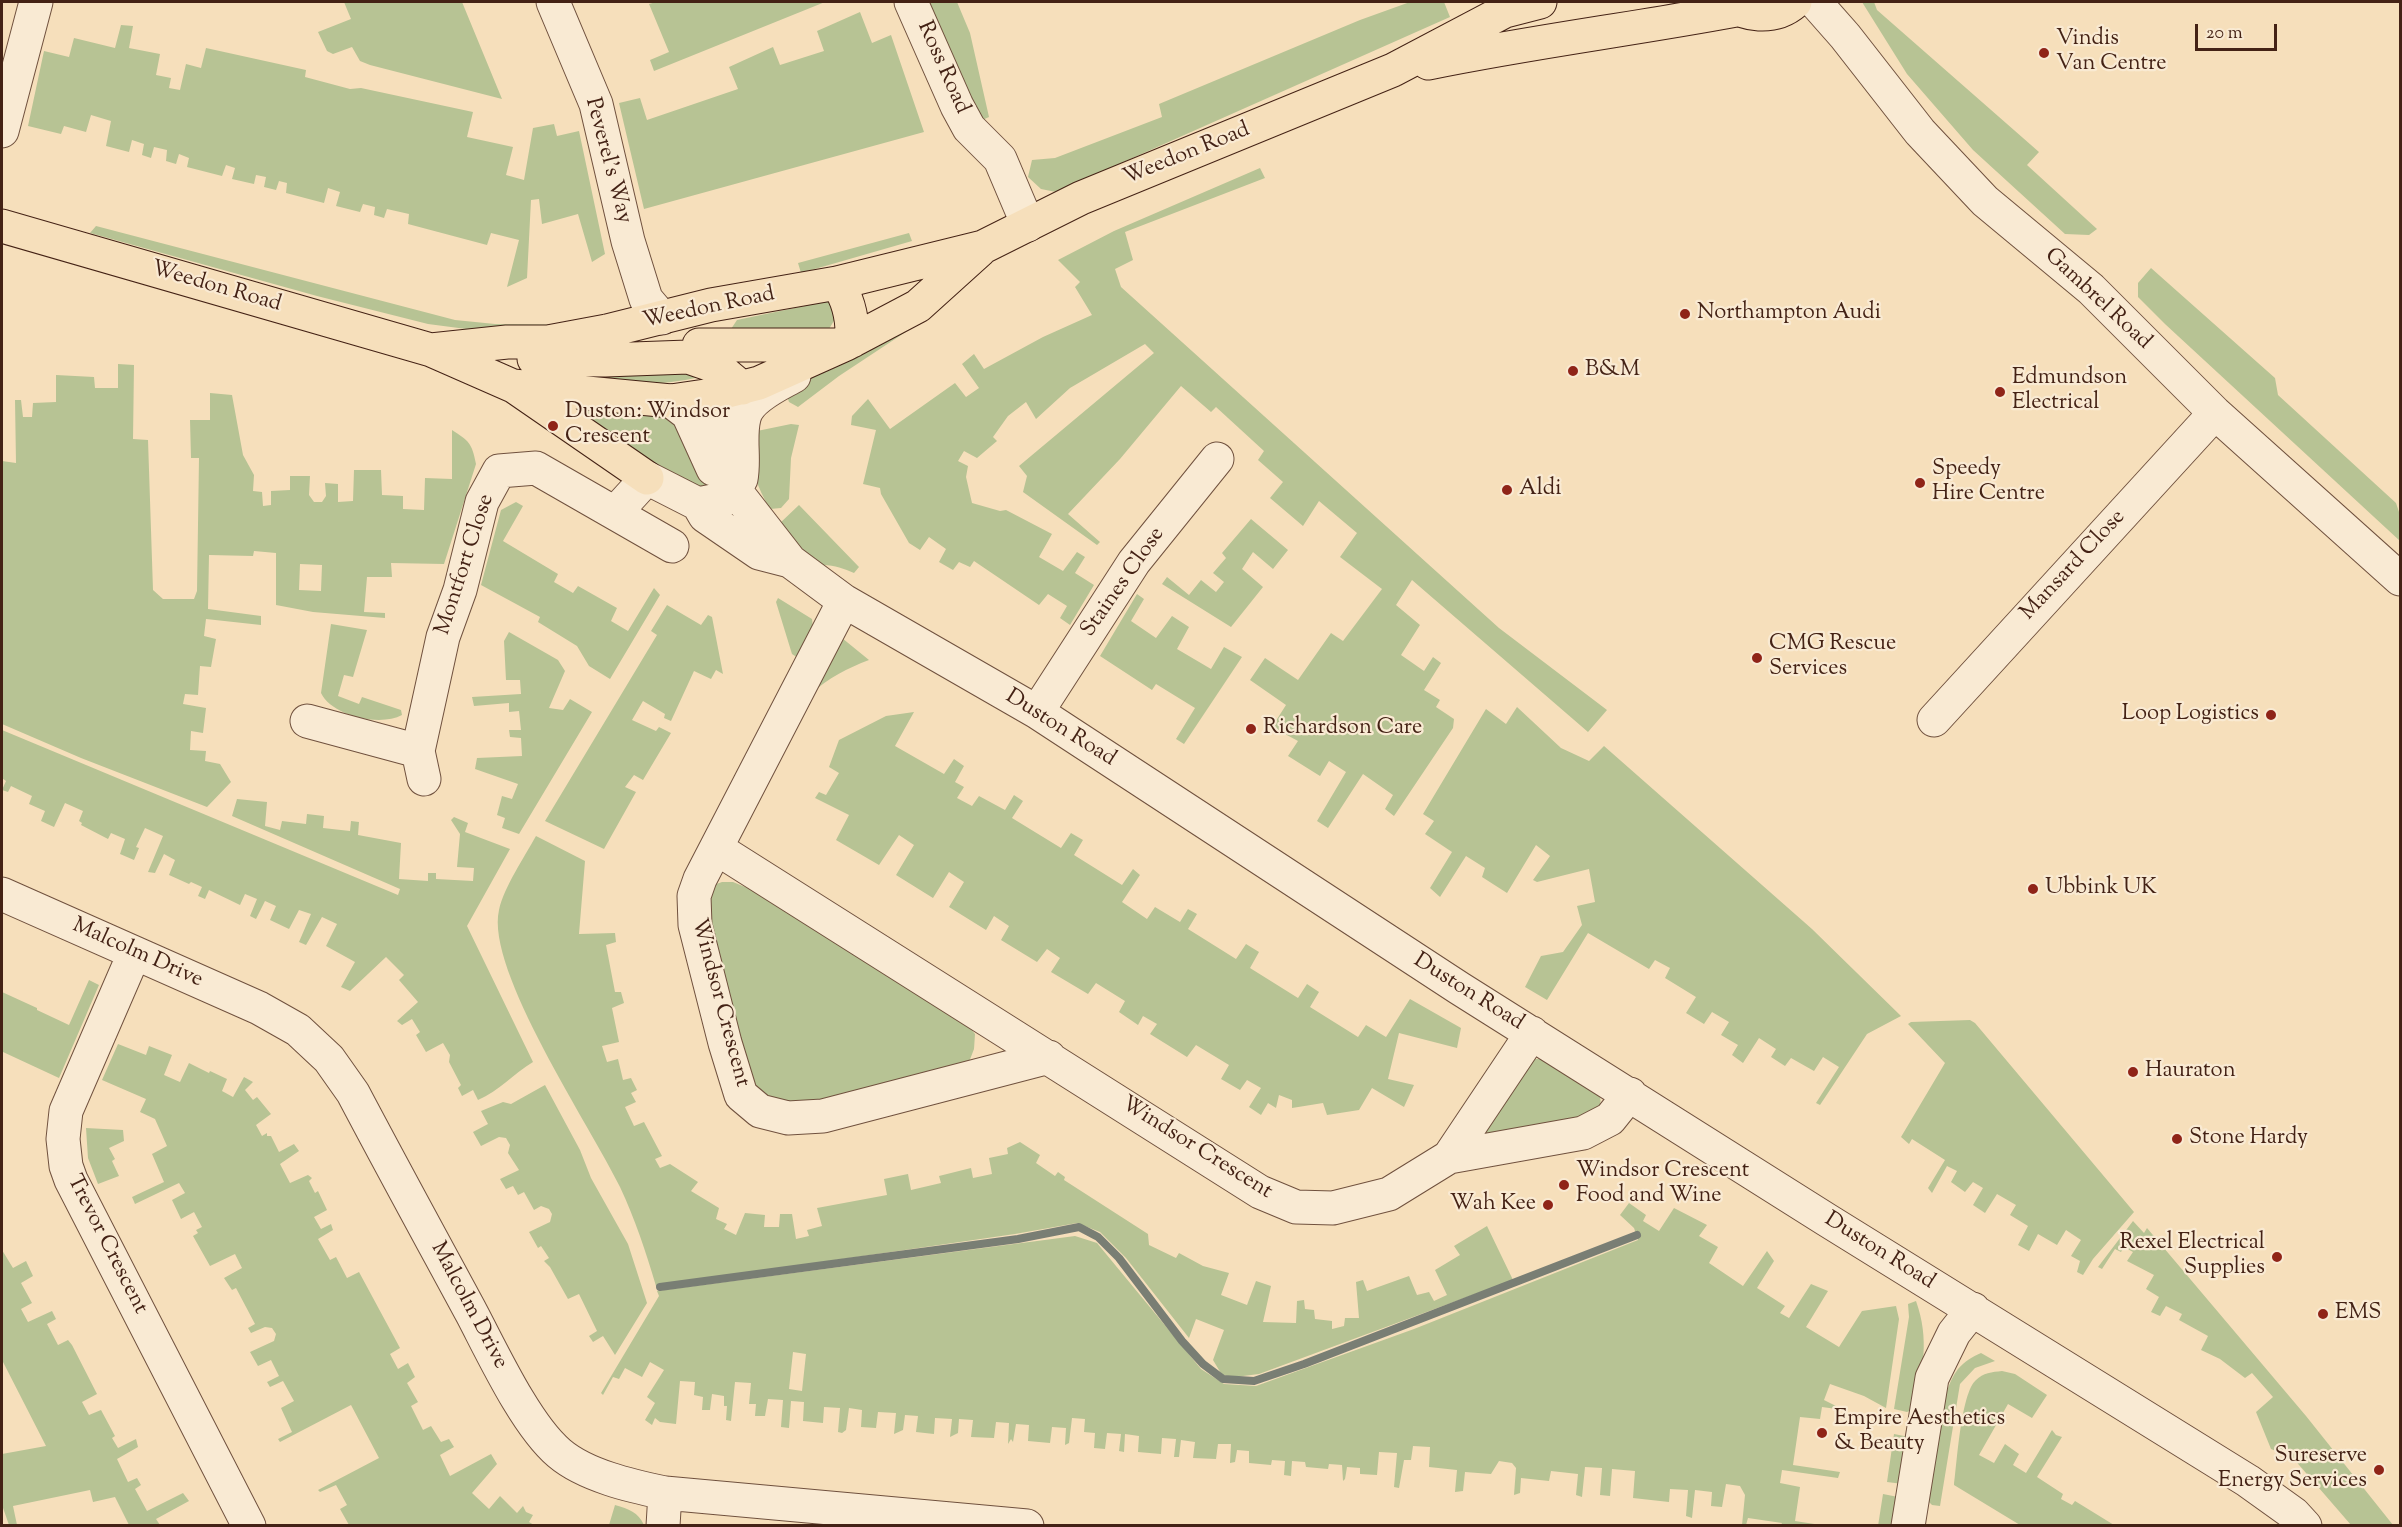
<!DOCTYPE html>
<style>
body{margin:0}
#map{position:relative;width:2402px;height:1527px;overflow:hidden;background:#f6dfbb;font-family:"Sorts Mill Goudy",serif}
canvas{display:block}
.frame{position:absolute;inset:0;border:3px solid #442215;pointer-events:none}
.scale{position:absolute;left:2195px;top:24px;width:82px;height:27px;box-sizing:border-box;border:3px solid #442215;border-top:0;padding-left:8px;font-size:18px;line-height:21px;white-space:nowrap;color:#442215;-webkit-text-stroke:4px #f9ead3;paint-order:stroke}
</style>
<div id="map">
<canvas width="2402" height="1527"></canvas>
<div class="frame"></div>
<div class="scale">20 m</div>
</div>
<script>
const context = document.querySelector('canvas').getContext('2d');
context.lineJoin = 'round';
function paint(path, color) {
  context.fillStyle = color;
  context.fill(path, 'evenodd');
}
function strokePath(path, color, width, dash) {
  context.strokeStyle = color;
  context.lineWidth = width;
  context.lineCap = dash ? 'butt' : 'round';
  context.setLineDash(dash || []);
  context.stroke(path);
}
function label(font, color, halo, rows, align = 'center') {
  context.font = font + ' "Sorts Mill Goudy",serif';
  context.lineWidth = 4.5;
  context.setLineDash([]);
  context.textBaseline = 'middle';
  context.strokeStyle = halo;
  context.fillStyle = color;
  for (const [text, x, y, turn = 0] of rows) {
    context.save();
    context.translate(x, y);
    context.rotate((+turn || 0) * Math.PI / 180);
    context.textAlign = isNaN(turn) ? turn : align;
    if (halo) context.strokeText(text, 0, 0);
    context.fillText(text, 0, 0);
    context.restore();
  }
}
paint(new Path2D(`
 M344,2H462L502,99L370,65L360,61L352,47L333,54L327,51L318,32L351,19Z
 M656,2H825L654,71L650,60L669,52L649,4Z
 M920,2H957L970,33L989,117L978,122Z
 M1410,2H1444L1450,17L1056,192L1041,189L1028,177L1032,160L1055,158L1162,117L1159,104L1360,20Z
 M1862,2H1874L1877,10L2039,152L2027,165L2097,229L2089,235L2065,234L1973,150L1907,74Z
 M860,12L872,43L891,35L924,132L644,209L619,103L640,98L647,120L738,89L729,67L773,47L780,65L824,51L817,31Z
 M121,25L133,26L129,48L160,54L156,75L171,78L169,88L180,90L186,64L201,68L206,48L306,70L305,77L350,89L361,88L473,112L467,137L513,147L506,175L524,180L533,128L554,124L557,136L579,131L605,254L592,262L578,214L542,224L539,199L531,200L527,278L507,287L519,240L491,233L487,245L408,224L409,214L387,209L384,218L374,215L375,207L363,204L360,212L336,206L340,192L328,188L324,203L286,193L287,183L279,181L276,190L264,187L266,177L256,175L254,184L232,179L235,168L226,165L222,176L187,167L189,158L179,154L176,164L166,161L167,150L154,147L151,158L142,155L144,144L132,140L129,152L106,146L111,121L91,115L86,132L64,126L61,134L28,126L44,51L69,57L74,38L115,48Z
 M1260,168L1265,178L1125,232L1133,260L1115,269L1121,287L1499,628L1607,710L1588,732L1412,580L1396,605L1420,625L1401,655L1424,671L1433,657L1441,663L1424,690L1440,700L1436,707L1454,719L1453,728L1394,816L1385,809L1393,795L1363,774L1328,828L1317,821L1346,772L1329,761L1320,776L1288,756L1298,741L1272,727L1286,705L1250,680L1265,658L1298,680L1331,633L1343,641L1382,589L1340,557L1357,533L1319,501L1303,526L1270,498L1283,482L1258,460L1264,451L1216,407L1211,412L1181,386L1120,459L1068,514L1100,542L1097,545L1023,492L1027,476L1019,466L1154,353L1145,344L1070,388L1036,419L1026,402L1008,416L993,437L997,441L977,458L964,451L958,461L968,466L966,477L972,503L1000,511L1006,510L1052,534L1039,557L1063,571L1077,552L1085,557L1075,573L1094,585L1070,625L1060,618L1067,606L1048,594L1039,605L974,561L970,567L959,562L953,570L939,562L946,549L929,537L920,550L909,543L881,494L880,488L863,484L876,430L851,425L852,416L868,399L890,429L955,383L966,397L979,388L962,364L974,354L984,369L1043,337L1092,315L1075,287L1080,282L1058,260L1114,231Z
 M96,226L455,320L495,324L594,325L474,330L428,324L317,296L90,233Z
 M909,233L912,241L801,273L798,263Z
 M2151,268L2275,378L2278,395L2396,503L2400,515V541L2165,324L2138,297V283Z
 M828,301L835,308V319L829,329L729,332L737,320Z
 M944,303L942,308L839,376L798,407L789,402L786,393L791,385Z
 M118,364L134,365L133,439L148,440L153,590L163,599H194L197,591L199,458H191L190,420H210V393L232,395L243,455L254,475L253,491L262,492L263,506L271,505V491L290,490V476H310L309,495L314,502H322L326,496L325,483L338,484V502L353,501L354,470H381L382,495L403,496V509L424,510L425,478L452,479V430C469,441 472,443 476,464L444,564L391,563L392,577H367L364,612L385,613V618L313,612L276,605V553L254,551L253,556L209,555L208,609L261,616V625L206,619L204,636L216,639L211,667L200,666L198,695L185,694L183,704L206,708L203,733L191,731L190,750L206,751L205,761L220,764L231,782L207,807L81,758L2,724V461L16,463L15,400H21L23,417H32L33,403L56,402V375L94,377L95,388H118ZM300,564L322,565L321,591L299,590Z
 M664,364L700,377C641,391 591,380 533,368Z
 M557,402L669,414L691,445L709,486L697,490Z
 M791,424L799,425L791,458L789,499L781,508L770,509C751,475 752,469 757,431Z
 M516,502L523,506L503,541L558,574L554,582L573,593L578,586L617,608L611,621L628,631L654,588L660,595L610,679L589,666L577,646L538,622L540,617L481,585L501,510Z
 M799,505L859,567L854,573C842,568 829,563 815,566L779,524Z
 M1251,519L1288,550L1273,569L1253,552L1242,569L1263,587L1231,627L1162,584L1167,577L1189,595L1201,580L1216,592L1224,582L1213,573L1226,558L1222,553Z
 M1137,594L1144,599L1131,621L1156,638L1172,616L1189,627L1177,649L1211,669L1224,647L1242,657L1184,744L1176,739L1195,708L1156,684L1152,690L1100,656Z
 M778,598L812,619L813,628L798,658L792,654L776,602Z
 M667,605L701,625L708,615L712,617L723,674L716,670L711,679L694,671L671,721L664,718L665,714L643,701L632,720L656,731L659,727L671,733L643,780L634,775L625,787L636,792L604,849L545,821L657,635L651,631Z
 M331,624L367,630L353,677L344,675L338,696L359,704L362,697L401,710L402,715C380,727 332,716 321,693Z
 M509,632L558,660L565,671L549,708L563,710L570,699L592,712L519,834L502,828L505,818L497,815L502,796L512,799L518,784L475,769L477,758L522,756L521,738L510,737L509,730H521L519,711L509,712V703L474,706L472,697L521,694L520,680H506L504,641Z
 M842,638L869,660C848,668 828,678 811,694Z
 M1517,707L1561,748L1589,761L1604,746L1812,929L1901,1016L1867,1034L1820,1105L1816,1103L1839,1067L1823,1057L1814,1071L1791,1058L1785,1066L1771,1057L1776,1049L1759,1038L1743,1063L1732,1055L1738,1045L1721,1035L1729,1022L1712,1012L1704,1024L1686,1013L1696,997L1665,978L1670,968L1655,960L1649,969L1588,933L1547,1000L1525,987L1541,956L1563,952L1582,925L1577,906L1595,902L1589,869L1537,882L1533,880L1550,856L1536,845L1507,893L1482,877L1485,868L1466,856L1440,897L1430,888L1452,852L1425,834L1434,821L1423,814L1486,709L1506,724Z
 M914,712L895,746L944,774L954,759L964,766L955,782L964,787L957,798L972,806L979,796L1005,810L1014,795L1023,801L1012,818L1061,848L1071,833L1083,840L1074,855L1122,885L1133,869L1140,875L1122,902L1147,919L1155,907L1180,922L1188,909L1197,914L1188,929L1236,959L1246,944L1259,952L1250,968L1298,998L1307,984L1319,992L1310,1007L1358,1037L1366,1025L1386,1037L1410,999L1461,1028L1457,1048L1399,1033L1388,1079L1414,1085L1404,1107L1372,1088L1359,1110L1327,1115L1323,1103L1292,1108V1100L1279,1095L1276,1108L1268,1103L1261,1115L1249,1107L1261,1088L1247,1080L1240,1090L1221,1079L1229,1065L1196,1045L1187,1057L1150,1034L1157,1024L1143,1016L1138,1025L1119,1012L1125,1001L1096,983L1088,994L1051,972L1060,958L1047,949L1037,962L1001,940L1009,926L994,916L986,930L949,907L964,882L949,872L933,898L896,875L914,845L899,835L879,865L836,840L849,815L815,798L819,792L826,795L839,773L829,767L839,740L886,716Z
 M2,730L398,895L400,889L232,816L237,799L267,802L265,826L280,830L282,821L306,824L307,814L324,816L323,828L350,831L351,821L359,822L358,835L401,843L399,879L428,881V873H436V879L473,881L474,868L457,867L460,834L451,820L454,817L468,823L465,832L510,849L467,926L533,1062C513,1074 499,1091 478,1100L473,1090L462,1096L458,1088L461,1085L449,1062L450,1055L443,1043L426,1052L416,1035L420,1032L412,1019L402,1025L397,1021L418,1002L399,980L404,975L386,957L350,991L341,987L355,962L326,946L337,924L322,917L306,945L299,942L311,914L299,910L289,929L270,920L276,906L265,901L256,919L250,916L257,899L245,894L240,905L209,890L205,899L198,896L202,887L191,882L189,884L169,875L175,860L164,854L155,873L148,872L163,836L145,828L136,847L139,848L134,860L120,854L125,839L111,833L108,839L81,825L82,823L79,821L83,811L65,803L54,827L41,821L45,811L29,804L32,796L11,786L8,792L2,790L6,781L2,778Z
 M536,836L585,861L579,934L615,933L616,942L606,945L615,992H621L624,1003L612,1008L619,1042L602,1046L607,1062L618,1059L623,1080L631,1078L637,1090L631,1093L636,1102L625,1107L634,1126L644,1122L662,1156L655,1159L660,1168L670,1164L698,1182L691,1191L719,1208L716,1219L727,1224L724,1229L736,1235L745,1213L765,1215L764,1227H779L780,1214H792L796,1239L809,1236L807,1230L822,1226L817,1208L887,1195L884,1179L908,1174L911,1190L941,1183L939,1176L971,1168L973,1178L992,1174L989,1158L1008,1154L1007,1148L1020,1142L1040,1155L1036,1163L1055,1176L1058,1172L1065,1177L1064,1180L1148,1234L1149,1245L1176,1258L1179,1253L1203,1266L1229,1273L1221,1295L1247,1305L1256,1281L1271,1286L1263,1322L1296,1323L1297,1301L1304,1300L1305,1309L1314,1310L1315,1319L1332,1321V1329L1344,1326L1345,1318H1359L1356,1282L1363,1280L1367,1291L1409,1276L1417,1295L1429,1292L1434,1301L1447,1295L1435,1270L1460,1255L1454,1246L1487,1226L1513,1280L1259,1374L1235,1377L1222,1375L1213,1360L1224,1330L1196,1319L1189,1338L1126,1258L1100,1232L1077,1223L1015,1234L656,1286C646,1252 635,1219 620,1187C591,1127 485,970 499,910C504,887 525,856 536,836Z
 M722,882H733L750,889L967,1024L975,1034L974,1049L969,1062L789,1109L752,1094L704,895L711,886Z
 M89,980L99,985L59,1078L3,1052L2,1054V992L37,1008V1010L69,1025Z
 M1970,1020L1975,1023L2134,1212L2093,1259L2083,1275L2077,1272L2080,1261L2071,1256L2081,1240L2066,1230L2057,1245L2038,1234L2029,1251L2018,1245L2028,1226L2010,1215L2016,1205L1997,1194L1985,1213L1973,1205L1983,1188L1973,1182L1965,1192L1951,1182L1957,1171L1947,1166L1932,1193L1928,1188L1945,1160L1912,1139L1909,1144L1901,1137L1945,1063L1908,1024L1911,1022Z
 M118,1044L146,1055L149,1046L172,1055L164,1075L180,1082L189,1063L209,1073L210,1071L227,1079L222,1091L233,1097L244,1077L253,1082L245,1090L253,1100L257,1097L271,1114L256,1125L262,1136L267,1133V1136H271L279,1152L294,1144L299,1151L280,1164L290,1183L308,1175L312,1178L309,1181L315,1193L318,1191L327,1210L314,1217L321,1229L331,1224L333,1230L318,1239L330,1260L336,1257L347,1278L359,1272L400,1348L390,1354L398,1369L408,1363L415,1377L407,1383L418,1402L411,1406L423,1430L431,1426L441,1442L449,1439L454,1447L440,1455L450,1476L491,1454L497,1464L472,1493L489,1509L500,1496L517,1513L523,1506L526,1512L533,1515L529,1522L534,1525H349L340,1509L347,1505L336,1485L320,1492L318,1490L379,1458L351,1405L280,1442L278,1439L292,1432L281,1408L294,1401L283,1381L270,1387L267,1382L279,1376L271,1360L258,1366L250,1352L274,1341L276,1334L272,1328L265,1327L251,1333L248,1328L255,1324L236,1288L232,1290L224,1278L242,1268L235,1254L210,1266L193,1236L198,1233L196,1230L202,1227L194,1212L181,1219L172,1200L185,1193L179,1183L135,1204L132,1197L164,1182L152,1154L167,1146L155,1119L140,1112L146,1099L102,1080Z
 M1535,1059H1542L1599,1093C1603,1105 1599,1110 1590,1119L1482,1144V1129L1528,1063Z
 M545,1085L580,1150L591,1178L628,1244L647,1303L615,1355L603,1336L593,1342L589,1336L597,1331L579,1294L568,1299L550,1267L544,1261L549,1258L541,1246L538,1248L529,1232L550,1222L552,1214L549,1209L541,1206L534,1210L524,1192L518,1195L513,1186L506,1189L500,1179L519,1170L508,1153L510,1145L506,1138L499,1137L481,1146L473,1132L488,1124L481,1111L503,1102L511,1104Z
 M86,1128L123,1130L124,1141L109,1148L115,1159L112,1161L119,1176L98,1184L88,1158Z
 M1629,1203L1646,1215L1643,1221L1659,1231L1674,1208L1707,1225L1699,1236L1718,1247L1709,1263L1743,1286L1767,1251L1774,1261L1757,1288L1785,1306L1780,1313L1789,1318L1811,1284L1828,1291L1806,1327L1839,1347L1862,1311L1896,1306L1899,1319L1886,1408L1864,1396L1830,1384L1824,1400L1844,1410L1822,1407L1820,1419L1800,1417L1793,1465L1840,1472L1838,1478L1782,1470L1780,1483L1800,1487L1795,1521L1821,1525H1781L1782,1523L1748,1518L1746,1525H1742L1745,1495L1740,1486L1726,1484L1722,1507L1711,1506L1712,1492L1695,1490L1692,1518L1686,1516L1688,1490L1670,1489L1669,1502L1633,1498L1635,1471L1612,1469L1610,1496L1600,1495L1602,1468L1585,1467L1582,1497L1576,1495L1578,1474L1551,1471L1549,1481L1521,1478L1520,1493L1514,1495L1516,1468L1512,1463L1499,1461L1491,1474L1465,1472L1463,1491L1455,1492L1457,1470L1429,1467L1430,1447L1413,1446L1411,1460H1404L1399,1488L1394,1487L1397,1453L1379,1452L1377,1475L1360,1474V1468L1347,1467L1345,1479L1343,1481L1342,1465L1329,1464L1328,1469L1306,1467L1305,1462L1292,1461L1291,1476L1284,1475L1285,1461L1272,1460L1271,1465L1249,1463V1451L1237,1450L1235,1462L1230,1463L1231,1444H1218L1216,1459L1193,1458L1195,1442L1181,1440L1179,1457H1174L1176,1439L1162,1438L1161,1454L1138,1452L1139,1436L1125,1434L1124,1452L1119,1451L1121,1434L1107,1433L1105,1449L1094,1448L1095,1433L1084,1432L1085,1419L1072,1418L1069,1443L1065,1445L1066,1428L1052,1427L1050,1443L1028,1441L1029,1425L1016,1424L1013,1442L1011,1439L1008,1444L1009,1423L996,1422L994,1438L971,1437L973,1420L959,1419L958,1433L950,1437L952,1419L935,1418L934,1434L916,1432L918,1416L905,1415L903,1430L894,1434L896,1413L878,1412L876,1428L861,1427L862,1410L849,1408L846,1430L842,1433L838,1432L840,1408L824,1407L823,1423L803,1421L804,1402L791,1401L789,1428L781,1427L783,1400L768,1399L765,1416H755L756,1404H749L751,1383L735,1382L731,1421L726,1420L727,1406H724V1396L712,1394L710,1410H702L703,1397L694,1395L695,1382L680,1381L676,1424L660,1422L655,1418L652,1425L645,1420L655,1403L647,1397L664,1370L650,1362L642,1377L625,1368L619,1379L613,1377L603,1395L601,1393L659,1296L657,1291L1075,1236L1097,1243L1201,1369L1224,1384L1256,1386L1414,1329L1638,1240L1634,1228L1620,1215ZM793,1352L806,1354L802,1391L789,1389Z
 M2133,1221L2144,1233L2147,1228L2306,1416L2393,1525H2351L2293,1458L2271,1449L2256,1412L2273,1397L2252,1373L2245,1378L2220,1359L2201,1350L2208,1336L2179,1320L2182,1314L2166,1306L2160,1316L2151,1312L2159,1297L2146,1289L2154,1275L2127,1261L2133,1252L2124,1247L2121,1252L2115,1249L2102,1269L2098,1267Z
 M2,1250L13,1268L26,1261L33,1276L21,1283L32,1303L21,1309L28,1322L52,1311L56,1319L47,1324L58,1345L68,1340L72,1345L97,1394L82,1402L89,1415L101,1410L115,1436L112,1438L118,1448L136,1439L138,1447L117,1459L128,1482L137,1478L141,1485L135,1489L147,1511L183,1493L189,1501L156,1519L160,1525H129L115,1497L93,1502L90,1490L13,1506L17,1525H9L2,1505V1454L46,1446L2,1360Z
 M1916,1301C1930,1340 1922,1369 1916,1408L1907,1412L1894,1409L1909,1317L1908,1304Z
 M1981,1353L1995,1361L1975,1368L1960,1384L1940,1506L1932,1505L1928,1501C1933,1466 1937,1396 1958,1369C1965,1361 1972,1357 1981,1353Z
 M2002,1371L2015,1374L2047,1395L2032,1418L2008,1404L1979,1455L1994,1463L2005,1444L2019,1454L2013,1465L2026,1473L2052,1430L2056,1435L2062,1437L2037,1477L2063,1494L2061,1499L2072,1505L2075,1501L2114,1525H2020L1954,1485C1957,1463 1961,1393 1976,1380C1983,1373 1992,1372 2002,1371Z
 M1894,1434L1914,1438L1903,1484L1887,1482Z
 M1883,1494L1898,1497V1525L1878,1526Z
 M615,1505C629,1509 638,1512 644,1525H609Z`), '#b7c394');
strokePath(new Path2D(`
 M660,1287L1018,1239L1079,1227L1098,1237L1119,1258L1182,1341L1203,1364L1223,1379L1254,1381L1304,1364L1637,1235`), '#797e74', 8);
const minor = new Path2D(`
 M553,2L596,104L628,241L646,299L662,318
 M911,2L957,106L969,128L1000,159L1028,225
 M1815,2L1845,36L1920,132L1985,201L2091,289L2215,413L2400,579
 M2,131L36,2
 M712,395L721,445L734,489L790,561L844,601L1037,712L1459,988L1827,1220L2248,1481L2294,1514L2305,1526
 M671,401L688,414L713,469
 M741,479C745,459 739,438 744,418C748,398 778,385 794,376
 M698,504L705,516L759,553L790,561
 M615,513L647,478L698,504L738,496
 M844,601L700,879L694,896L695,925L725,1043L741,1095L760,1111L788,1118L823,1116L1049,1057
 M1037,712L1134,562L1217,459
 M1934,720L2215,413
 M307,721L418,751L443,637L460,590L482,502L499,471L536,468L672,546
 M418,751L424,779
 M716,848L1260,1192L1296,1207L1333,1208L1389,1194L1449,1157L1532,1033
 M2,894L259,1008L298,1030L329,1059L353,1093C392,1167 432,1240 472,1314C493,1354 526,1425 559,1453C586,1476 632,1486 665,1493L1027,1526
 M134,954L66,1111L63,1139L66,1166L71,1180L249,1526
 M1449,1157L1583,1133L1610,1119L1630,1094
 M663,1526L665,1493
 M1908,1526L1932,1378L1954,1333L1973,1309`);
const major = new Path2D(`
 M1722,2C1745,15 1773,21 1795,2
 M1428,63C1530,42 1634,29 1736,10
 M2,226L431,350L513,386L671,401L712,395L759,383L846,344L918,306L980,250
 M837,283C849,300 853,320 852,341
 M699,345H835
 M431,350L507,342H548L607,331L711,305L837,283L983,247L1081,198L1393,70L1505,11L1540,2
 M534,359L605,360L688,357L717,367L742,388
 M515,387L647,478`);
strokePath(minor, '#70513e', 35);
strokePath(major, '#442215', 35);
strokePath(minor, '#f9ead3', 33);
strokePath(major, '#f6dfbb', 33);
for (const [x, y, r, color] of [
 [2044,53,6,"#8f2418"],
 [1685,314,6,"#8f2418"],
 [1573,371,6,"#8f2418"],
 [2000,392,6,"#8f2418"],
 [553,426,6,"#8f2418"],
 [1920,483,6,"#8f2418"],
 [1507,490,6,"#8f2418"],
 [1757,658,6,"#8f2418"],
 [2271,715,6,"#8f2418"],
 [1251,729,6,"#8f2418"],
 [2033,889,6,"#8f2418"],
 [2133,1072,6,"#8f2418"],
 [2177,1139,6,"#8f2418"],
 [1564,1185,6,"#8f2418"],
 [1548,1205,6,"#8f2418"],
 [2277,1257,6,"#8f2418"],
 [2323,1314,6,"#8f2418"],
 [1822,1433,6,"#8f2418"],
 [2379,1470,6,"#8f2418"]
]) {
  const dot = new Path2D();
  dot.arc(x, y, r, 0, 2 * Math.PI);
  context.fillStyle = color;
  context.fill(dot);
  strokePath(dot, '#f9ead3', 2);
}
label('22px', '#442215', '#f9ead3', [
 ["Vindis",2056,40],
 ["Van Centre",2056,65],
 ["Northampton Audi",1697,314],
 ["B&M",1585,371],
 ["Edmundson",2012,379],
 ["Electrical",2012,404],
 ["Duston: Windsor",565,413],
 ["Crescent",565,438],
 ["Speedy",1932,470],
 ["Hire Centre",1932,495],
 ["Aldi",1519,490],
 ["CMG Rescue",1769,645],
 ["Services",1769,670],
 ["Loop Logistics",2259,715,"right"],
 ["Richardson Care",1263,729],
 ["Ubbink UK",2045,889],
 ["Hauraton",2145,1072],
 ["Stone Hardy",2189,1139],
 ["Windsor Crescent",1576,1172],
 ["Food and Wine",1576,1197],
 ["Wah Kee",1536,1205,"right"],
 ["Rexel Electrical",2265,1244,"right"],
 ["Supplies",2265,1269,"right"],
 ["EMS",2335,1314],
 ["Empire Aesthetics",1834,1420],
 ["& Beauty",1834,1445],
 ["Sureserve",2367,1457,"right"],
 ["Energy Services",2367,1482,"right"]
], 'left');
label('22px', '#442215', '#f9ead3', [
 ["Ross Road",942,68,66],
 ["Weedon Road",1187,155,-22],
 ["Peverel's Way",607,161,75],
 ["Weedon Road",216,288,16],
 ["Gambrel Road",2097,300,43],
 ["Weedon Road",709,309,-12],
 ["Montfort Close",466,565,-72],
 ["Mansard Close",2074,566,-47],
 ["Staines Close",1124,583,-55],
 ["Duston Road",1060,729,32],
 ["Malcolm Drive",137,954,24],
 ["Duston Road",1468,993,32],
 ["Windsor Crescent",719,1003,75],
 ["Windsor Crescent",1196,1149,32],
 ["Trevor Crescent",106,1245,63],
 ["Duston Road",1879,1252,32],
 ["Malcolm Drive",468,1306,62]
]);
</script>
